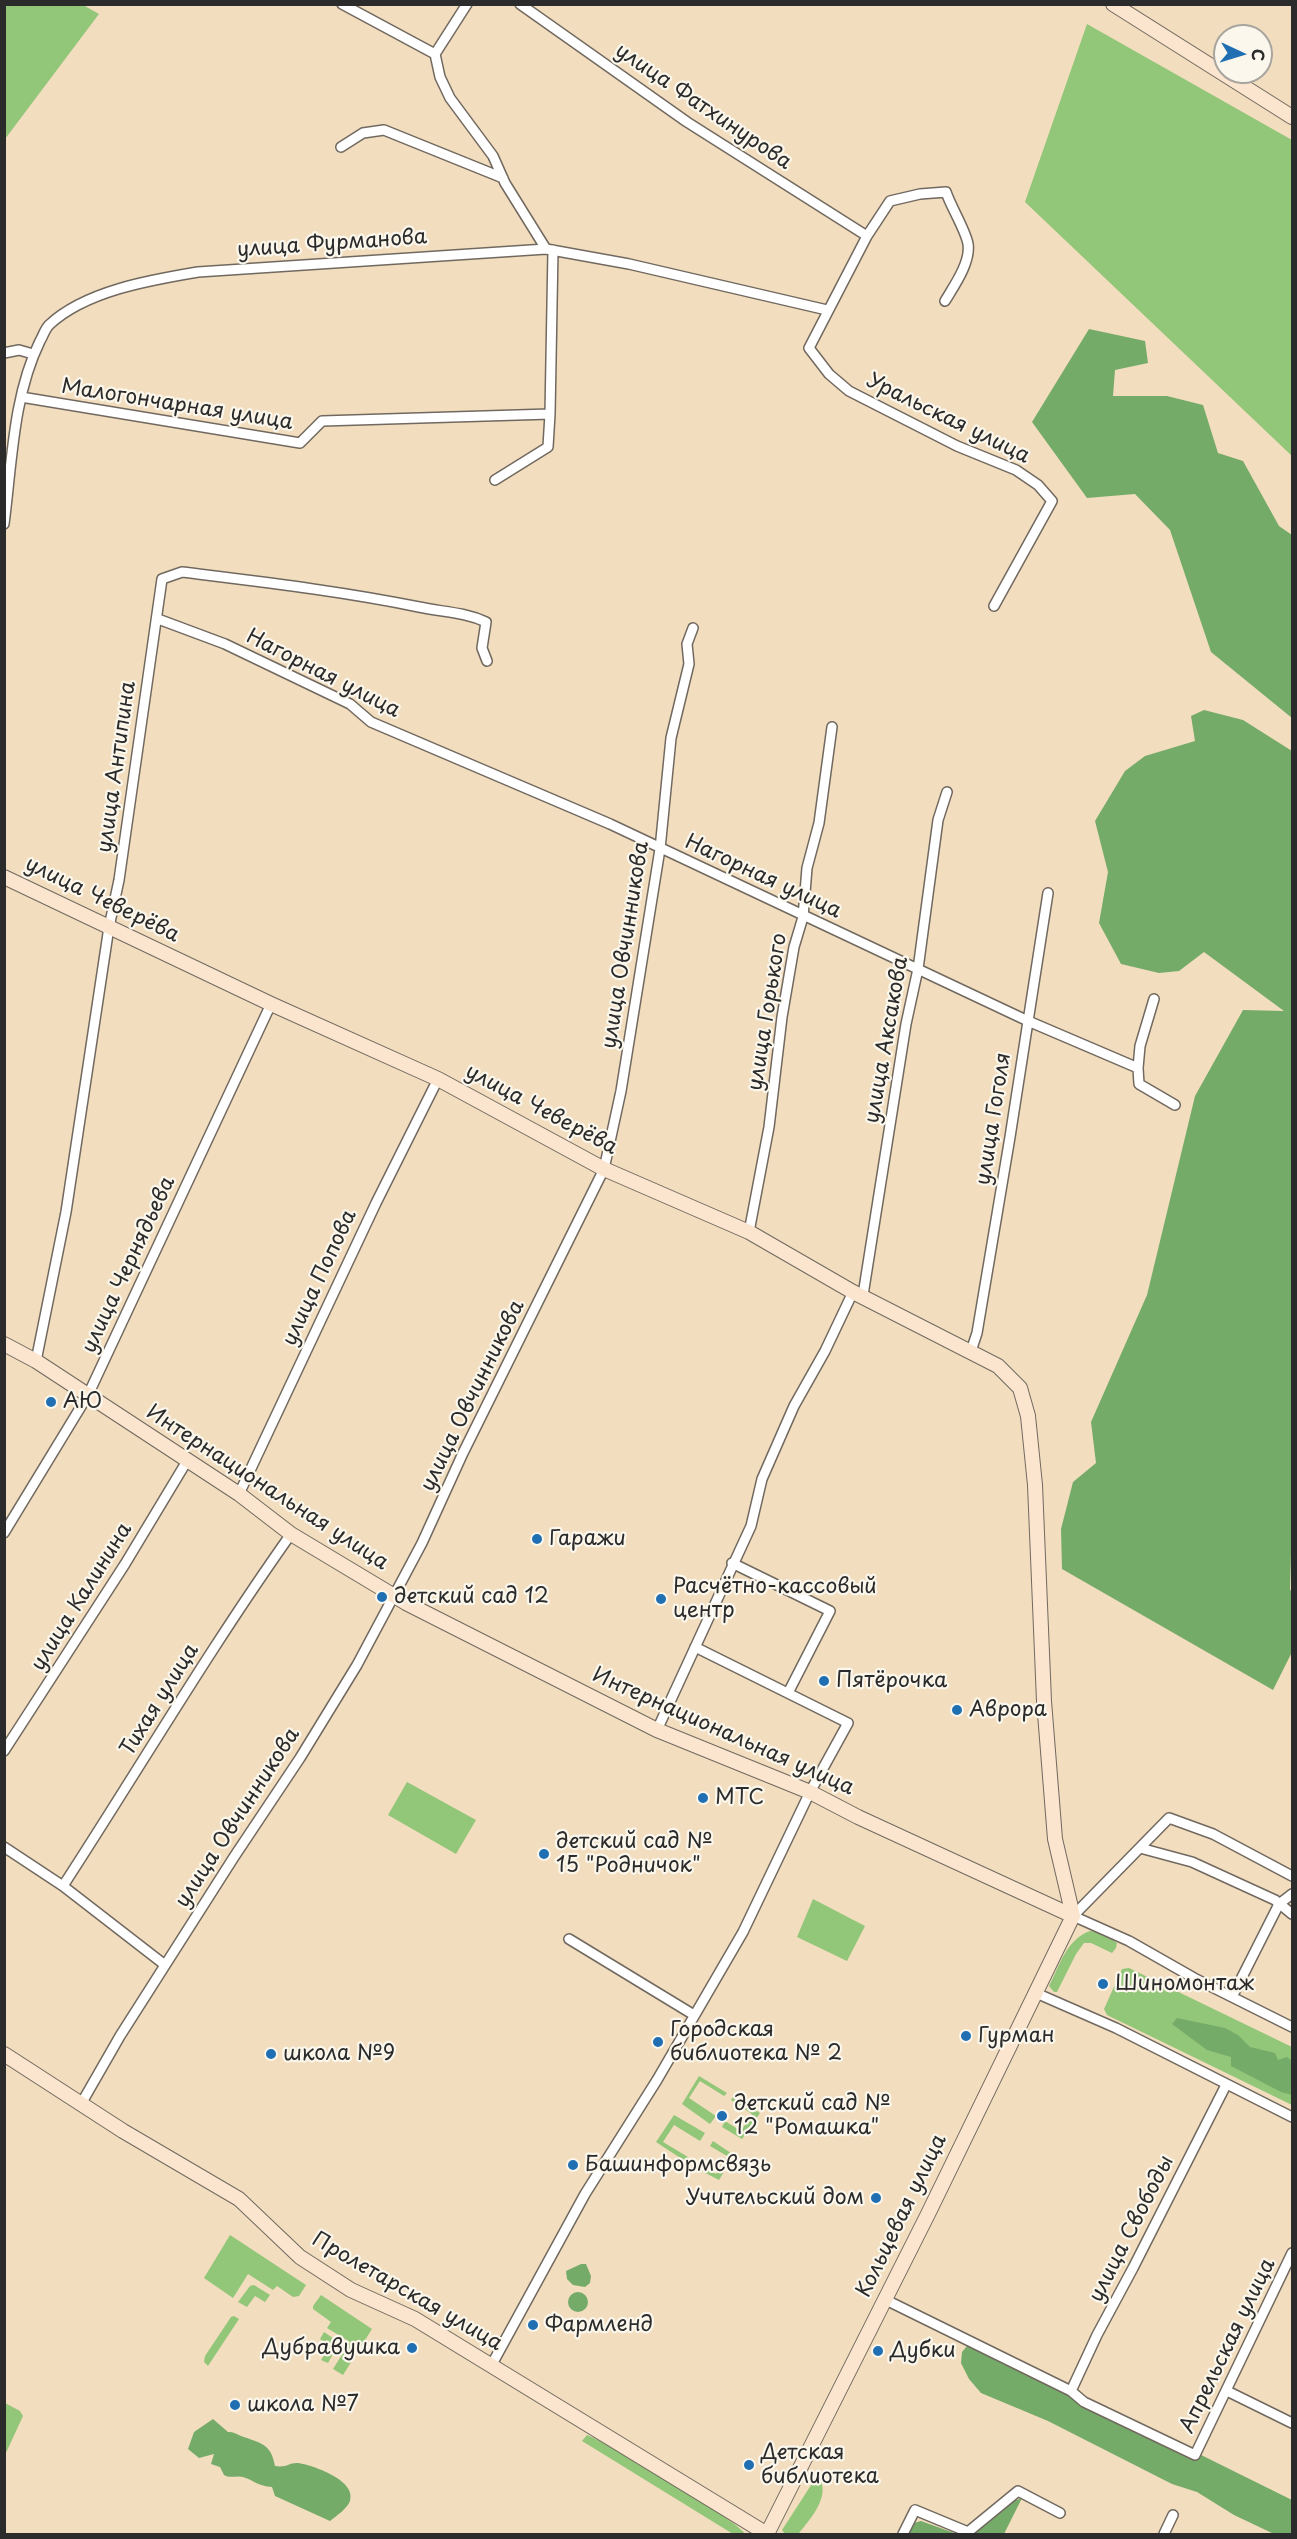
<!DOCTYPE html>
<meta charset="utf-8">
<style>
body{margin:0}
#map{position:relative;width:1297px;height:2539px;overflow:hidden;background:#f2ddbf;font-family:"Playpen Sans",sans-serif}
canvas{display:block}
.frame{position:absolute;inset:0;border:6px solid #2b2b2b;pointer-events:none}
.north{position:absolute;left:1213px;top:24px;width:60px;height:60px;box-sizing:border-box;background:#fbf7ec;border:2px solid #a8a59f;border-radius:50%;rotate:94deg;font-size:16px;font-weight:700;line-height:24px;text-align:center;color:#2b2b2b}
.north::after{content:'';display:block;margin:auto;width:21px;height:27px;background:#1f6fb2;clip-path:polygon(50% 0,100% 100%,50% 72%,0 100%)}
</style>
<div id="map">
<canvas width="1297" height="2539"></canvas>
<div class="frame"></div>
<div class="north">С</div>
</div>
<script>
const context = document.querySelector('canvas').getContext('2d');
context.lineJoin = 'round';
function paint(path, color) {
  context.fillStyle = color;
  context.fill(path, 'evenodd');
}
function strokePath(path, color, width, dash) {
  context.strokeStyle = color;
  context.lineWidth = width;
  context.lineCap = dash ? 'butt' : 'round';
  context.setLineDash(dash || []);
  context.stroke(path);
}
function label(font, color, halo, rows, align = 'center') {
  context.font = font + ' "Playpen Sans",sans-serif';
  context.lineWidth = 4.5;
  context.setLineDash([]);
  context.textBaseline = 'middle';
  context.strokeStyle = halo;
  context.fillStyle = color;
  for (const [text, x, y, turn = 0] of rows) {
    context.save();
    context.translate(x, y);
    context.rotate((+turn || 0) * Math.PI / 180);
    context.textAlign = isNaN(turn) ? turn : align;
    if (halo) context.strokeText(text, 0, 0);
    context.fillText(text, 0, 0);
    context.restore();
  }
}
paint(new Path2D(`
 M5,4L83,5L99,14L5,139Z
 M1087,24L1292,140V456L1025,202Z
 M407,1782L476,1820L456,1854L388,1815Z
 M813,1899L865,1926L847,1961L797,1937Z
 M1090,1931C1102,1932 1108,1936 1117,1943L1116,1948L1112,1953L1091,1943H1084L1076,1954L1057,1992H1054L1049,1986C1060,1965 1066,1940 1090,1931Z
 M1129,1968L1292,2047V2105L1107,2015L1104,2009L1122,1969Z
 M699,2076L727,2093L724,2096L700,2081L689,2098L716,2116L710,2124L682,2104Z
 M734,2096L760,2113L742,2139L722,2127L725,2121L741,2131L752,2114L731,2100Z
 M674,2115L705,2133L700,2141L674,2125L663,2142L688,2157L685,2161L656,2142Z
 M713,2141L734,2155L719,2180L694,2167L696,2163L716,2174L727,2156L710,2146Z
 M230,2235L306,2285L299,2296L293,2297L277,2286L273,2290L248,2274L233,2298L204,2278Z
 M254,2285L270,2295L265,2302L255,2296L247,2307L238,2302L250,2286Z
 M321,2295L372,2329L343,2375L333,2369L350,2342L327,2328L331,2322L313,2309V2306Z
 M234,2316L239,2319L208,2366L204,2362L205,2356L231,2317Z
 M324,2332L336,2340L338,2345L328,2363L321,2360L330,2346L320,2339Z
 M5,2403L20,2411L23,2416L5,2455Z
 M587,2435C605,2441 740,2522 745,2534H733L582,2441Z
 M815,2479L820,2480C830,2497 809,2521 799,2533L785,2534L782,2530Z`), '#92c678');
paint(new Path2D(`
 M1089,329L1145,341L1148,363L1115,370L1113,396H1167L1203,405L1218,453L1243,461L1279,526L1292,535V718L1211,652L1170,530L1135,494L1087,498L1032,422Z
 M1204,710L1243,720L1292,751V1521L1290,1589L1292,1593V1652L1273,1690L1062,1569L1061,1529L1073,1482L1096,1463L1091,1422L1147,1295L1195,1096L1243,1010L1284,1011L1204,952L1179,971L1159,973L1121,964L1099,923L1108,872L1095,821L1125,771L1145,756L1195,741L1191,716Z
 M1177,2018L1225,2028L1238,2035L1250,2047L1275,2053L1278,2060L1287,2057L1292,2061V2095L1281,2092L1231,2066V2057L1207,2050L1172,2024Z
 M581,2264H586L591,2276L590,2283L585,2287L573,2285L567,2279L566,2271Z
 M568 2302a10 10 0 1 1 20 0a10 10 0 1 1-20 0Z
 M967,2346L1049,2386L1082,2396L1292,2500V2534H1274L1234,2515L1197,2492L1172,2484L1048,2421L981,2393L969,2379L961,2363L962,2352Z
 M213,2419L228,2432C234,2432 236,2434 241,2436C260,2443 271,2443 275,2466C287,2468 290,2462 298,2463C312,2465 357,2480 350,2501C347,2509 336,2516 330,2521L275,2496L272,2487C258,2486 255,2481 243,2477C237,2475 231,2479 224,2475L220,2467L211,2464L214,2454L199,2458L188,2449L194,2432Z
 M1022,2498L1004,2534H973C988,2516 999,2506 1022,2498Z
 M921,2521L957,2534H907L914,2523Z`), '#75ab68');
const street = new Path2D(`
 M342,4L435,54
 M467,4L435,54L440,77L450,98L493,156L505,183L546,249
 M520,4L687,122L867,236
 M341,147L363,133L384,130L503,178
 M945,301C954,286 971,262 968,244C966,231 951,207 946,192L920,194L890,201L867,236L809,348L829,374L849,391L957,446L1016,470L1038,485L1052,501L994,606
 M4,353L19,350L33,354
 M21,397L300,443L322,421L550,414L553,250
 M495,480L548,447L550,414
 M4,524C12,463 13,396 40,341C43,336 45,329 49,325C85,291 150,280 198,272L546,249L629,264L827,310
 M158,619L225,644L350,704L371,722L610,824L1028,1021L1138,1068L1139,1084L1175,1105
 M1138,1068L1140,1046L1154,999
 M749,1232L769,1127L782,1017L794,947L803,917L807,868L819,823L832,727
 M863,1295L906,1024L918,969L938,820L947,792
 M971,1351L977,1333L1010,1137L1048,893
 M36,1361L66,1212L109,927L119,880L162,579L182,572C262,582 341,591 419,607C442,612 464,612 486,622L482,648L487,661
 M239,1494L376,1203L438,1079
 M4,1533L88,1395L271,1004
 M732,1563L830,1611L788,1693
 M657,1730L751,1526L762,1479L794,1406L825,1351L853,1292
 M4,1751L125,1564L187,1461
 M4,1847L63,1886L165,1965
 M1140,1848L1192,1862L1275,1900L1292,1914
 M1292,1876L1213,1834L1169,1818L1073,1916L1129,1941L1194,1978L1292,2027
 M63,1886C139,1769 210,1648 291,1534
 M569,1939L694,2015
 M1036,1993L1116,2028L1292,2117
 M1232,1997L1279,1904L1292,1894
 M81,2104L120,2036L234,1857L300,1758L357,1665L422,1543L463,1453L604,1169L621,1091L660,849L671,738L689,664L687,644L693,628
 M886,2300L1071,2391L1084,2402L1195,2455L1292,2253
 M491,2366L585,2194L657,2080L743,1932L810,1792L848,1723L695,1647
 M1071,2391L1097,2335L1133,2268L1226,2085
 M1227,2391L1292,2423
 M903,2534L915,2510L968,2532L1018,2491L1060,2513
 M1164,2534L1173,2515`);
const secondary = new Path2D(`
 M1113,4L1292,117
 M4,877L271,1004L438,1079L604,1169L749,1232L853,1292L998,1366L1020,1388L1028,1416L1035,1485L1044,1701L1055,1839L1073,1916
 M4,1344L36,1361L239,1494L291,1534L406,1603L657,1730L810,1792L858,1817L1073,1916
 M4,2054L123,2131L239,2199L300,2257L351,2290L415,2319L767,2534
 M767,2534L928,2214L1073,1916`);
strokePath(street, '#71695f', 12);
strokePath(secondary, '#71695f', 16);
strokePath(street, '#fff', 9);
strokePath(secondary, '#fbe5cf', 14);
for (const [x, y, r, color] of [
 [51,1402,6,"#1f6fb2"],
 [537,1539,6,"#1f6fb2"],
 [382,1597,6,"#1f6fb2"],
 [661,1599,6,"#1f6fb2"],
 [824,1681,6,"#1f6fb2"],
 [957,1710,6,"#1f6fb2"],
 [703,1798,6,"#1f6fb2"],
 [544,1854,6,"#1f6fb2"],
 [1103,1984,6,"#1f6fb2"],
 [966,2036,6,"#1f6fb2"],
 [658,2042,6,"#1f6fb2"],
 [271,2054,6,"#1f6fb2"],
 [722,2116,6,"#1f6fb2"],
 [573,2165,6,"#1f6fb2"],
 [876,2198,6,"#1f6fb2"],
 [533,2325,6,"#1f6fb2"],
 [412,2348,6,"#1f6fb2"],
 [878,2351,6,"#1f6fb2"],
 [235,2405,6,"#1f6fb2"],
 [749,2465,6,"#1f6fb2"]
]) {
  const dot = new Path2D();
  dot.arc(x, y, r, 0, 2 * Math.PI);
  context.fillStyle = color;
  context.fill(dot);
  strokePath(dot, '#fbf7ec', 2);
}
label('21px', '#2b2b2b', '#fbf7ec', [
 ["улица Фатхинурова",703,107,34],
 ["улица Фурманова",332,244,-4],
 ["Малогончарная улица",177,405,9],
 ["Уральская улица",948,419,26],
 ["Нагорная улица",323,674,27],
 ["улица Антипина",117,767,-82],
 ["Нагорная улица",763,877,25],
 ["улица Чеверёва",102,900,26],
 ["улица Овчинникова",626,945,-81],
 ["улица Горького",768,1012,-81],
 ["улица Аксакова",887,1040,-80],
 ["улица Чеверёва",541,1110,28],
 ["улица Гоголя",994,1119,-81],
 ["улица Чернядьева",129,1265,-65],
 ["улица Попова",320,1278,-65],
 ["улица Овчинникова",473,1396,-64],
 ["Интернациональная улица",267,1488,33],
 ["улица Калинина",82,1597,-58],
 ["Тихая улица",160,1700,-58],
 ["Интернациональная улица",723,1732,24],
 ["улица Овчинникова",238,1818,-57],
 ["Кольцевая улица",902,2216,-64],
 ["улица Свободы",1132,2229,-63],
 ["Пролетарская улица",407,2292,30],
 ["Апрельская улица",1228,2346,-64]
]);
label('21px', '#2b2b2b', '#fbf7ec', [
 ["АЮ",63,1402],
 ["Гаражи",549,1539],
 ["Расчётно-кассовый",673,1587],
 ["центр",673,1611],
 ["детский сад 12",394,1597],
 ["Пятёрочка",836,1681],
 ["Аврора",969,1710],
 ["МТС",715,1798],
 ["детский сад №",556,1842],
 ["15 \"Родничок\"",556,1866],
 ["Шиномонтаж",1115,1984],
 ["Городская",670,2030],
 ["библиотека № 2",670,2054],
 ["Гурман",978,2036],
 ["школа №9",283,2054],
 ["детский сад №",734,2104],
 ["12 \"Ромашка\"",734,2128],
 ["Башинформсвязь",585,2165],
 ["Учительский дом",864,2198,"right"],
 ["Фармленд",545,2325],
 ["Дубравушка",400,2348,"right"],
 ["Дубки",890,2351],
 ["школа №7",247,2405],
 ["Детская",761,2453],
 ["библиотека",761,2477]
], 'left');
</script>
